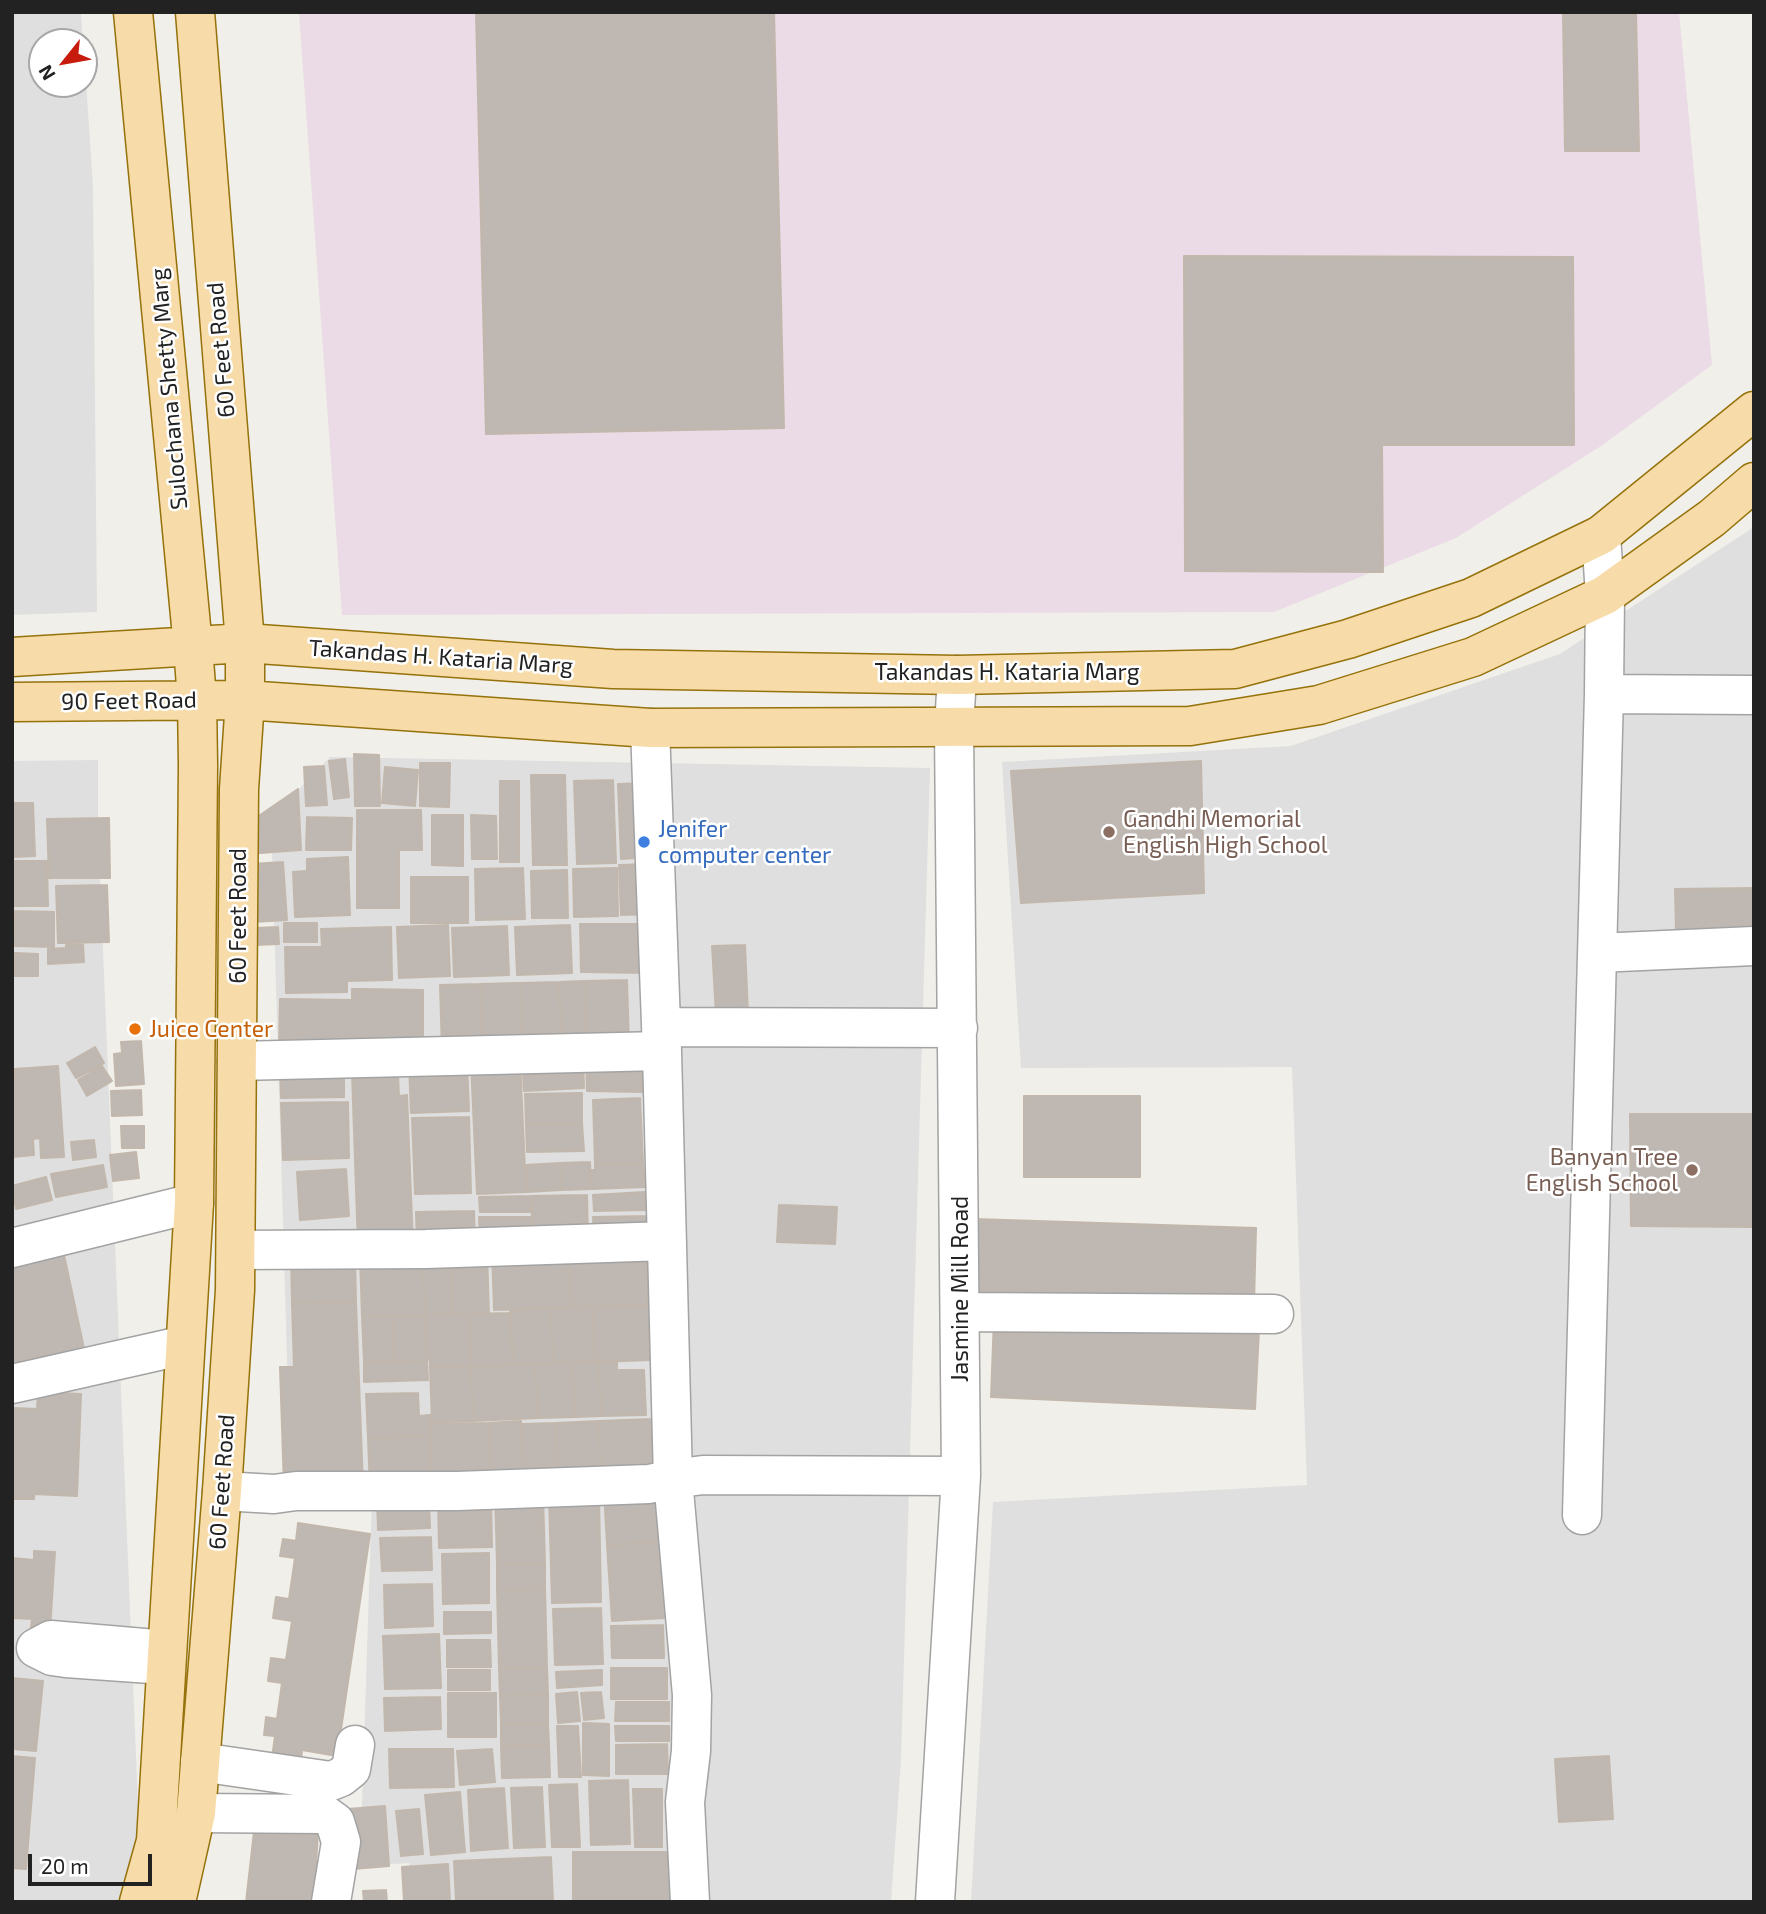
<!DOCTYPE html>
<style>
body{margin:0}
#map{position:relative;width:1766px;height:1914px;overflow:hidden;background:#f1efe9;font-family:"Exo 2",sans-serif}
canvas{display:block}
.frame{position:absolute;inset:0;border:14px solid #222;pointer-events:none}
.north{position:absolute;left:28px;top:28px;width:70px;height:70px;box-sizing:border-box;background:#fff;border:2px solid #a7a7a7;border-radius:50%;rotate:239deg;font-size:19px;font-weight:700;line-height:28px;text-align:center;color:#222}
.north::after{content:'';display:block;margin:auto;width:24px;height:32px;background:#c61b0d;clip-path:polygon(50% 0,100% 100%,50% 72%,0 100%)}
.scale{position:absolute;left:28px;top:1854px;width:124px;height:32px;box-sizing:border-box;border:4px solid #222;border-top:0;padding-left:9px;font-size:21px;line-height:24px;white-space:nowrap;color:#222;-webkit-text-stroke:5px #fff;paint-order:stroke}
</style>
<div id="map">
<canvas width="1766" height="1914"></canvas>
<div class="frame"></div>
<div class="north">N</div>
<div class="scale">20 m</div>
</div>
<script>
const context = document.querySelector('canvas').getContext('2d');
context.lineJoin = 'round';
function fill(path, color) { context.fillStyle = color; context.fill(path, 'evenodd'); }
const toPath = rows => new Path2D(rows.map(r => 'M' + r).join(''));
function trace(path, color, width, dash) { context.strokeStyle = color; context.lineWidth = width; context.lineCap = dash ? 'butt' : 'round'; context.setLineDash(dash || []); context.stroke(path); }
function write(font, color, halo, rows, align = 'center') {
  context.font = font + ' "Exo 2",sans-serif'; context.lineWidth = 5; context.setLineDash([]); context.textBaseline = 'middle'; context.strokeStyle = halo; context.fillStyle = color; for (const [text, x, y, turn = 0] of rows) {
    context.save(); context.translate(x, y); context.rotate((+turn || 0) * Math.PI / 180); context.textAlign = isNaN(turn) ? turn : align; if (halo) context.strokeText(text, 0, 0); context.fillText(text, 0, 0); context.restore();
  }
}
fill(toPath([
 [12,12,81,12,83,42,42,42,42,84,84,84,84,51,93,187,97,612,12,615],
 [1754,527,1754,1902,971,1902,993,1502,1307,1485,1292,1067,1021,1068,1002,762,1291,746,1560,654],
 [330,757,930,768,901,1760,891,1902,412,1902,409,1863,360,1866,372,1496,291,1493,271,818],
 [98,760,98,828,142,1902,12,1902,12,761]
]), '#dfdfdf');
fill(toPath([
 [299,12,1679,12,1712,365,1601,446,1456,538,1274,612,342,615]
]), '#eadbe6');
const building = toPath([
 [476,12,774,12,784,428,486,434,476,12],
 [1563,12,1636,12,1639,151,1565,151,1563,12],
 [1184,256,1573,257,1574,445,1382,445,1383,572,1185,571,1184,256],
 [354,754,379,755,380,806,355,806,354,754],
 [345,759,349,797,334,799,329,761,345,759],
 [1201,761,1204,893,1021,903,1011,771,1201,761],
 [420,763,450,763,449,807,420,806,420,763],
 [324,766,327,805,306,806,304,767,324,766],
 [385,767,418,770,415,806,382,803,385,767],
 [531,775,565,775,567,865,533,865,531,775],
 [613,780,616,863,577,864,574,781,613,780],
 [500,781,519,781,519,862,500,862,500,781],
 [648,783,652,857,621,859,618,784,648,783],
 [298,789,301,850,246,854,247,824,298,789],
 [12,803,33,803,35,856,12,857,12,803],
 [357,810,421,810,422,850,399,850,399,908,357,908,357,810],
 [432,815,463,815,463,866,432,865,432,815],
 [471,815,496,816,497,859,472,859,471,815],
 [307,817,352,818,351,850,306,850,307,817],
 [109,818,110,878,49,878,47,819,109,818],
 [348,857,350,915,295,917,293,872,307,871,307,859,348,857],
 [12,861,47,861,48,906,12,906,12,861],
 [283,862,287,920,254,922,251,864,283,862],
 [650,864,652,914,621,915,619,865,650,864],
 [523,868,525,919,476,920,475,869,523,868],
 [617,868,618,916,574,917,573,869,617,868],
 [567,870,568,918,532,918,531,871,567,870],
 [411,877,468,877,468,923,411,923,411,877],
 [107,885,109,942,58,943,56,886,107,885],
 [1754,888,1754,930,1676,931,1675,889,1754,888],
 [15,911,54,912,54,947,14,946,15,911],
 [284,923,317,923,317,942,284,942,284,923],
 [580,924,652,924,652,973,581,972,580,924],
 [448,925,450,976,399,978,397,927,448,925],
 [570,925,572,973,517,975,515,927,570,925],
 [507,926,509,975,454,977,452,928,507,926],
 [278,927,279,944,255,945,254,928,278,927],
 [391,927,392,980,347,981,347,992,286,993,285,947,322,947,321,929,391,927],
 [83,944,84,962,48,964,48,949,66,948,66,945,83,944],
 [745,945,748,1014,716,1015,712,946,745,945],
 [15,953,38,954,38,976,15,976,15,953],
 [627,980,629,1045,586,1046,584,981,627,980],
 [584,981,586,1046,562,1047,559,982,584,981],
 [559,982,562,1047,521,1049,520,983,559,982],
 [520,983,521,1049,482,1050,480,984,520,983],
 [480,984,482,1050,442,1050,440,985,480,984],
 [352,989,360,989,360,1055,279,1054,280,999,352,1000,352,989],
 [360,989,423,990,423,1055,360,1055,360,989],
 [141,1041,144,1084,116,1086,114,1054,122,1053,121,1042,141,1041],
 [95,1047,104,1063,76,1078,67,1063,95,1047],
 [586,1056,642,1057,642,1092,587,1091,586,1056],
 [583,1059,584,1088,524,1091,522,1061,583,1059],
 [520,1061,526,1192,477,1194,471,1063,520,1061],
 [467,1063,469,1111,411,1113,409,1065,467,1063],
 [344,1065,344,1097,281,1098,280,1067,344,1065],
 [58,1066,64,1157,41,1158,40,1138,33,1139,34,1155,12,1157,12,1080,15,1080,15,1069,58,1066],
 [102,1066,112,1081,87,1096,78,1080,102,1066],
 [398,1073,399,1096,407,1095,413,1245,358,1247,352,1074,398,1073],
 [141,1090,142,1115,112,1116,111,1091,141,1090],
 [582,1093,582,1123,526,1125,525,1094,582,1093],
 [1024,1096,1140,1096,1140,1177,1024,1177,1024,1096],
 [640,1098,643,1163,595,1165,593,1100,640,1098],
 [348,1102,349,1158,283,1160,281,1103,348,1102],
 [1630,1114,1754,1114,1754,1227,1631,1226,1630,1114],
 [469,1117,471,1193,415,1194,412,1118,469,1117],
 [582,1123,584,1151,527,1152,526,1125,582,1123],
 [121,1126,144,1126,144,1148,122,1148,121,1126],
 [94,1140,96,1157,73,1160,71,1142,94,1140],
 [136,1152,139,1178,113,1181,110,1155,136,1152],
 [590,1162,591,1189,561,1190,560,1163,590,1162],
 [560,1163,561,1190,527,1192,526,1165,560,1163],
 [643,1163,645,1187,591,1189,590,1170,595,1170,595,1165,643,1163],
 [103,1165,107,1187,56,1197,51,1174,103,1165],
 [346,1169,349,1216,300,1220,297,1172,346,1169],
 [46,1177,52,1200,16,1209,12,1186,46,1177],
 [645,1192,646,1210,594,1211,593,1195,645,1192],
 [587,1195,588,1240,533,1241,531,1196,587,1195],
 [531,1196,532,1212,480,1212,479,1197,531,1196],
 [779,1205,837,1207,835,1244,777,1242,779,1205],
 [474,1211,475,1244,417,1245,416,1212,474,1211],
 [646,1216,647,1237,594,1239,593,1217,646,1216],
 [479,1217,531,1217,531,1241,480,1242,479,1217],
 [974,1219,1256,1228,1254,1304,972,1296,974,1219],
 [646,1246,648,1305,571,1307,569,1248,646,1246],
 [569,1248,571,1307,494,1310,492,1251,569,1248],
 [63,1250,86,1358,12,1375,12,1261,63,1250],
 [291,1254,355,1257,356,1302,292,1304,291,1254],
 [450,1254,453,1314,425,1315,423,1255,450,1254],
 [450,1254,487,1254,489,1314,453,1314,450,1254],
 [423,1255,425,1315,362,1317,360,1257,423,1255],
 [356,1302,363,1486,284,1488,280,1367,294,1367,292,1304,356,1302],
 [648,1305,650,1360,595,1362,593,1307,648,1305],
 [571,1307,593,1307,595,1362,553,1363,551,1308,571,1307],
 [551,1308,553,1363,513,1365,510,1310,551,1308],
 [511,1313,513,1365,471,1366,469,1314,511,1313],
 [469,1314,471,1366,430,1367,430,1359,427,1360,425,1315,469,1314],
 [425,1315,427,1360,394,1361,393,1316,425,1315],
 [393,1316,394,1361,364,1362,362,1317,393,1316],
 [994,1318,1259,1330,1255,1409,991,1397,994,1318],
 [427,1360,428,1380,364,1382,364,1362,427,1360],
 [599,1361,601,1416,575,1417,572,1362,599,1361],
 [599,1361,617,1361,617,1370,644,1370,646,1415,601,1416,599,1361],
 [572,1362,575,1417,538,1418,535,1364,572,1362],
 [535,1364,538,1418,473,1421,471,1366,535,1364],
 [471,1366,473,1421,432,1422,430,1367,471,1366],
 [38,1392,81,1394,77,1496,34,1494,34,1499,12,1499,13,1408,37,1409,38,1392],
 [418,1393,419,1416,430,1415,430,1436,368,1438,366,1394,418,1393],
 [652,1419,655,1479,601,1481,599,1421,652,1419],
 [521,1421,524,1483,491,1484,489,1423,521,1421],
 [599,1421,601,1481,558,1482,556,1423,599,1421],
 [489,1423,491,1484,432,1486,430,1424,489,1423],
 [556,1423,558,1482,524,1483,521,1424,556,1423],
 [430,1436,432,1486,370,1489,368,1438,430,1436],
 [656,1489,660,1542,607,1545,604,1492,656,1489],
 [491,1496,492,1547,439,1548,438,1497,491,1496],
 [599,1496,601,1602,552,1603,549,1497,599,1496],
 [495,1498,543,1498,544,1528,496,1528,495,1498],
 [377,1499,429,1499,430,1528,378,1530,377,1499],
 [298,1523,370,1534,337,1756,302,1750,301,1763,272,1758,275,1736,264,1735,266,1717,277,1719,282,1683,268,1681,271,1658,286,1660,292,1621,273,1618,276,1597,289,1599,295,1558,280,1556,283,1539,296,1541,298,1523],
 [496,1528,544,1528,545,1564,497,1565,496,1528],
 [431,1537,432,1570,382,1571,380,1538,431,1537],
 [660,1542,665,1618,612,1621,607,1545,660,1542],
 [34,1551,55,1552,50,1630,31,1628,32,1619,12,1618,12,1558,34,1560,34,1551],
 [489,1553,489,1603,443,1604,442,1554,489,1553],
 [545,1564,545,1589,497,1590,497,1565,545,1564],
 [432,1584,433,1626,385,1628,384,1585,432,1584],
 [545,1589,547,1667,499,1668,497,1590,545,1589],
 [601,1608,603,1664,555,1665,553,1609,601,1608],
 [444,1612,491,1612,491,1633,444,1634,444,1612],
 [663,1625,664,1658,612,1658,611,1626,663,1625],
 [439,1634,441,1688,385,1689,383,1636,439,1634],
 [447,1640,490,1640,491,1667,447,1667,447,1640],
 [547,1667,548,1695,500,1696,499,1668,547,1667],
 [611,1668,667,1668,667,1699,611,1699,611,1668],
 [448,1670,490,1670,490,1690,448,1690,448,1670],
 [602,1670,602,1685,557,1688,556,1672,602,1670],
 [12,1678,43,1681,36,1751,12,1749,12,1678],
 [577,1692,580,1721,558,1723,556,1694,577,1692],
 [601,1692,604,1718,584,1720,581,1693,601,1692],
 [448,1693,496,1693,496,1737,448,1737,448,1693],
 [548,1695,548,1724,501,1725,500,1696,548,1695],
 [440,1697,441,1729,385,1731,384,1698,440,1697],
 [616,1702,669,1702,669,1721,615,1721,616,1702],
 [583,1723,609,1724,609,1776,583,1775,583,1723],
 [548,1724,549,1745,501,1746,501,1725,548,1724],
 [557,1726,578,1726,581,1777,559,1777,557,1726],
 [615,1726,669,1726,669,1741,616,1741,615,1726],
 [667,1744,668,1774,616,1774,616,1745,667,1744],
 [549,1745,550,1777,502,1778,501,1746,549,1745],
 [389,1749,453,1749,454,1787,390,1788,389,1749],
 [492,1749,495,1782,460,1785,457,1751,492,1749],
 [12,1756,35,1758,26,1869,12,1868,12,1756],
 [1609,1756,1613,1819,1559,1822,1555,1759,1609,1756],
 [628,1780,630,1844,591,1845,589,1781,628,1780],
 [577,1784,580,1847,552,1847,549,1785,577,1784],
 [542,1787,545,1847,514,1848,511,1788,542,1787],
 [504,1788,508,1848,471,1851,468,1790,504,1788],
 [633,1789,662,1789,662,1847,635,1847,633,1789],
 [460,1792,465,1852,431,1855,425,1795,460,1792],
 [385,1806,389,1866,353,1869,348,1809,385,1806],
 [419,1809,423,1854,401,1856,396,1811,419,1809],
 [255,1823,318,1831,314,1902,246,1902,255,1823],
 [573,1852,672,1852,672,1902,573,1902,573,1852],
 [551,1857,553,1902,456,1902,454,1861,551,1857],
 [448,1864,450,1901,404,1902,402,1867,448,1864],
 [386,1890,387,1902,364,1902,363,1891,386,1890]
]);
fill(building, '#bfb8b2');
trace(building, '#c2b7ac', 2);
const minor = toPath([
 [1604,694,1754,695],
 [650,728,662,1051,673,1479,703,1475,961,1476],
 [1597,953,1754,946],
 [661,1027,958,1028],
 [237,1061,662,1051],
 [12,1248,194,1203],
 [236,1250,426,1249,667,1241],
 [960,1312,1274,1314],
 [12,1384,185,1345],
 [222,1491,274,1494,296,1491,457,1491,649,1484,673,1479,692,1695,691,1751,685,1802,690,1902],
 [1582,1515,1604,694,1605,595,1601,535],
 [165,1665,66,1658,52,1656,36,1648,51,1640,167,1650],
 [200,1762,331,1781,341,1777,351,1769,355,1745],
 [196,1813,324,1814,335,1822,341,1842,331,1902],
 [935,1902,961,1476,954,728,957,675]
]);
const major = toPath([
 [133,12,193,647,197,699,198,765,194,1203,156,1841,139,1902],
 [12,657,245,643,613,669,957,675,1235,669,1348,639,1471,598,1601,535,1754,411],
 [12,702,245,700,650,728,1190,726,1319,705,1473,657,1605,595,1712,518,1754,482],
 [176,1902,196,1813,222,1491,235,1290,239,789,245,700,245,643,195,12]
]);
trace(minor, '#a3a3a3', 41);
trace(major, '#95720a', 41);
trace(minor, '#fff', 38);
trace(major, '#f7dba8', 38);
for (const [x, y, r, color] of [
 [1109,832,7,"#8d6e63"],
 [644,842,7,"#3f7fe0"],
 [135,1029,7,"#e8710a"],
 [1692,1170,7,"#8d6e63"]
]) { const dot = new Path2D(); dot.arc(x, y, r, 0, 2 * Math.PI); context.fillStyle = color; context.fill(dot); trace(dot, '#fff', 2.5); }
write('23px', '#222', '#fff', [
 ["60 Feet Road",221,350,-95],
 ["Sulochana Shetty Marg",169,389,-95],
 ["Takandas H. Kataria Marg",441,657,4],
 ["Takandas H. Kataria Marg",1007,672],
 ["90 Feet Road",129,701,-1],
 ["60 Feet Road",238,916,-90],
 ["Jasmine Mill Road",960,1289,-90],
 ["60 Feet Road",222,1482,-86]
]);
write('23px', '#785e54', '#fff', [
 ["Gandhi Memorial",1123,819],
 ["English High School",1123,845],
 ["Banyan Tree",1678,1157,"right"],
 ["English School",1678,1183,"right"]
], 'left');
write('23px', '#366cbe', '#fff', [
 ["Jenifer",658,829],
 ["computer center",658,855]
], 'left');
write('23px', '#c56008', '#fff', [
 ["Juice Center",149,1029]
], 'left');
</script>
